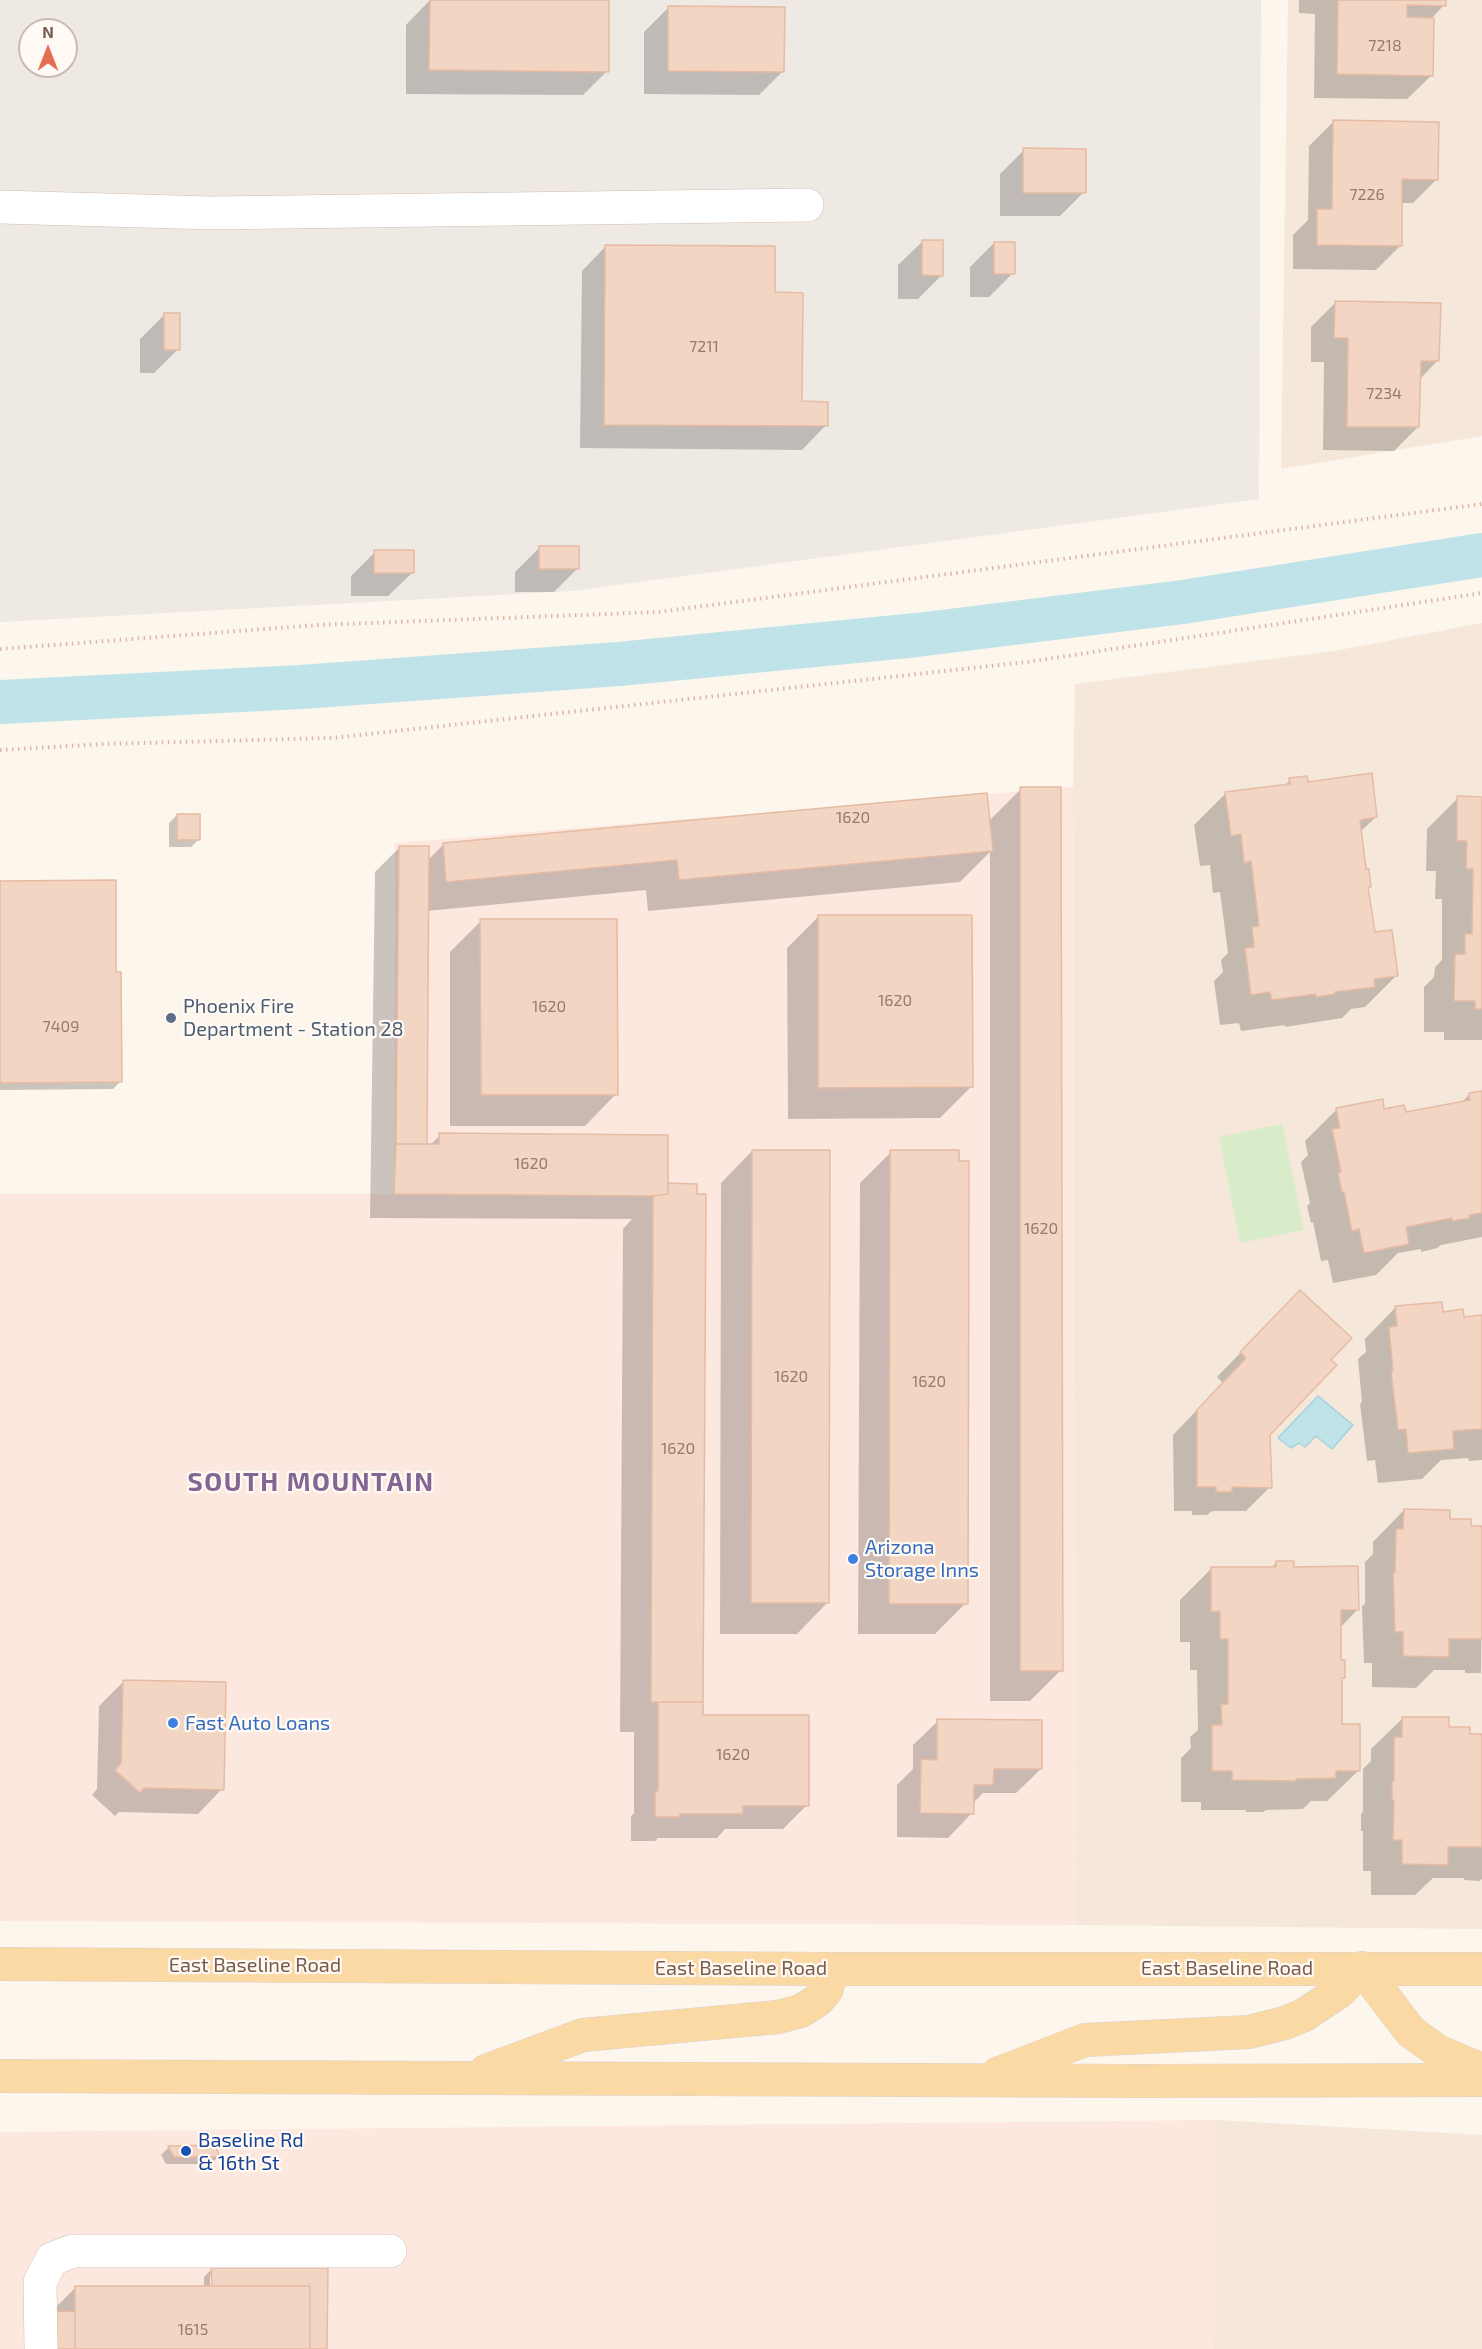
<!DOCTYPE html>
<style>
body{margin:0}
#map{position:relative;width:1482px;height:2349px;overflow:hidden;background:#fdf6ec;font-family:"Exo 2",sans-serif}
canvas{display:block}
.north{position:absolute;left:18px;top:18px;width:60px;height:60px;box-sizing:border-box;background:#fffaf3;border:2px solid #cabbb1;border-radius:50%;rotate:0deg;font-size:16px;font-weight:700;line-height:24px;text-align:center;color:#7a5c4d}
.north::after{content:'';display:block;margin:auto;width:21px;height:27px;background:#e76f51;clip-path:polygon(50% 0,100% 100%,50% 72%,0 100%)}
</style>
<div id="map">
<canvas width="1482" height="2349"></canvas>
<div class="north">N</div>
</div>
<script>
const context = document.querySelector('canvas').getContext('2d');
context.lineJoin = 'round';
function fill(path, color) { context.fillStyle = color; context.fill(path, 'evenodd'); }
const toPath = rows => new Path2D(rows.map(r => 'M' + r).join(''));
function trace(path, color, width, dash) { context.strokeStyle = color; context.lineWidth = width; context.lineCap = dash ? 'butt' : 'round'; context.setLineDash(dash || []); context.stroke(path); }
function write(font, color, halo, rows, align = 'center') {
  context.font = font + ' "Exo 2",sans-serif'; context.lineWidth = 4.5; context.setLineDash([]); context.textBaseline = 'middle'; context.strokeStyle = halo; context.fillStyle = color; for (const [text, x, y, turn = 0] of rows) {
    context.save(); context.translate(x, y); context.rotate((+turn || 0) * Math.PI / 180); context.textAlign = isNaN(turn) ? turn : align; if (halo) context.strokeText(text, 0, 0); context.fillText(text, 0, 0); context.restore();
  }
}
fill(toPath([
 [1288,0,1482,0,1482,436,1281,469],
 [1482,623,1482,1929,1075,1925,1073,787,1075,684,1334,651],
 [1216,2120,1482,2135,1482,2349,1214,2349]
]), '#f5e8da');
fill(toPath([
 [1073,787,1075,1925,0,1921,0,1194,394,1194,395,843],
 [1216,2120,1214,2349,0,2349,0,2132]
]), '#fde8e0');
fill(toPath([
 [0,0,1261,0,1259,499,572,591,0,622],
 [30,30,66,30,66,66,30,66]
]), '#efe9e4');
fill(toPath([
 [1282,1124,1304,1230,1240,1243,1219,1137]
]), '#d8ecc9');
const water = toPath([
 [1318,1396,1353,1425,1332,1449,1316,1436,1305,1447,1299,1443,1291,1448,1278,1438,1318,1396]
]);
fill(water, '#bfe3e8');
trace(water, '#a5d3da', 1.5);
fill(toPath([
 [430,0,607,71,583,95,406,94,406,25],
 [1299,0,1444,0,1444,5,1430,20,1432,75,1407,99,1314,98,1315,14,1299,13],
 [668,8,783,71,759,95,644,94,644,32],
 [1333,122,1437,179,1413,203,1400,203,1400,246,1376,270,1293,269,1293,235,1308,220,1309,146],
 [1024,150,1084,192,1060,216,1000,216,1000,174],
 [923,241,942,275,918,299,898,299,898,265],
 [994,243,1013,273,989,297,970,297,970,267],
 [606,246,773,294,801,403,826,425,802,450,580,448,582,271],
 [1335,303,1438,360,1419,380,1418,427,1394,451,1323,450,1324,362,1311,362,1311,327],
 [165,314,178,349,154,373,140,373,140,339],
 [540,547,578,568,554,592,515,592,515,572],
 [375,552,413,572,388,596,351,596,351,576],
 [1290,780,1306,783,1376,817,1360,832,1370,886,1367,889,1373,934,1396,976,1365,1007,1351,1009,1342,1018,1285,1027,1285,1025,1241,1031,1239,1023,1220,1025,1214,981,1223,972,1221,960,1228,953,1220,892,1213,893,1210,865,1200,866,1194,825,1226,793,1284,786],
 [1021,789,1061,1670,1030,1701,990,1701,990,852,960,882,648,911,646,890,427,911,425,1146,429,1146,440,1135,666,1185,701,1717,807,1805,783,1829,725,1829,717,1838,658,1838,655,1841,631,1841,631,1816,634,1813,634,1732,620,1732,623,1229,632,1219,370,1218,375,872,399,848,428,860,444,844,989,821],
 [1458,798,1482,798,1482,1040,1444,1040,1444,1032,1424,1032,1424,987,1434,977,1435,967,1442,960,1442,899,1435,899,1436,871,1426,871,1427,829],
 [177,815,199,839,191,847,169,847,169,823],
 [0,883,115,974,121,1081,113,1089,0,1090],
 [818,917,971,1087,940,1118,788,1119,787,948],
 [481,921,616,1094,585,1126,450,1126,450,952],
 [1482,1092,1482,1237,1441,1245,1437,1248,1421,1252,1421,1249,1398,1253,1376,1275,1333,1283,1328,1260,1321,1261,1313,1222,1311,1223,1307,1206,1310,1203,1301,1162,1308,1155,1305,1141,1337,1109,1383,1110,1404,1114,1461,1103,1470,1094],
 [752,1151,828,1602,797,1634,720,1634,721,1183],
 [891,1152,966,1603,935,1634,858,1634,860,1183],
 [1396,1307,1442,1313,1462,1319,1482,1317,1482,1460,1469,1461,1468,1458,1441,1460,1422,1479,1378,1483,1375,1460,1367,1461,1360,1404,1362,1402,1358,1359,1366,1352,1365,1339],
 [1276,1316,1329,1360,1269,1434,1270,1487,1246,1511,1212,1511,1207,1515,1192,1515,1192,1511,1174,1511,1173,1435,1223,1383,1217,1377],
 [1404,1510,1470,1528,1482,1528,1481,1673,1465,1673,1465,1670,1434,1670,1416,1688,1372,1687,1372,1663,1364,1663,1362,1606,1365,1604,1365,1562,1373,1554,1373,1542],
 [1276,1563,1293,1568,1357,1610,1340,1628,1340,1662,1343,1678,1340,1680,1340,1726,1359,1770,1327,1801,1311,1801,1303,1809,1266,1810,1263,1812,1246,1812,1246,1810,1201,1810,1201,1802,1181,1802,1181,1758,1191,1748,1190,1737,1198,1730,1197,1670,1190,1670,1190,1642,1180,1642,1180,1600,1211,1569,1271,1568],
 [123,1682,222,1789,198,1814,119,1812,115,1816,92,1795,97,1789,99,1706],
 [1403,1718,1468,1735,1482,1735,1482,1879,1480,1881,1464,1880,1464,1878,1433,1878,1415,1895,1371,1895,1371,1871,1363,1871,1363,1831,1361,1831,1361,1814,1363,1812,1363,1769,1371,1761,1371,1749],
 [938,1721,1041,1769,1016,1793,983,1793,972,1804,972,1813,948,1838,897,1837,897,1785,913,1769,913,1745],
 [169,2147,219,2156,211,2164,166,2164,161,2155],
 [212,2269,326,2349,50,2313,76,2287,204,2287,204,2277],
 [210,2275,213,2275,213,2293,210,2294]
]), '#0003');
trace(toPath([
 [0,702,301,687,619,664,917,635,1183,602,1482,555]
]), '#bfe3e8', 44);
const building = toPath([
 [430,0,609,0,609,72,429,70,430,0],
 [1338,0,1446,0,1446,6,1407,5,1407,17,1434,18,1433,76,1337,74,1338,0],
 [668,6,785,7,784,72,668,71,668,6],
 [1333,120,1439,122,1438,180,1402,179,1402,246,1317,245,1317,209,1332,209,1333,120],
 [1023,148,1086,149,1086,193,1023,193,1023,148],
 [922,240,943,240,943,276,922,275,922,240],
 [994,242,1015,242,1015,274,994,274,994,242],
 [605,245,775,246,775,292,803,293,802,401,828,402,828,426,604,425,605,245],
 [1335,301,1441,303,1439,361,1421,361,1419,427,1347,427,1348,338,1334,338,1335,301],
 [164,313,180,313,180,350,164,350,164,313],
 [539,546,579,546,579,569,539,569,539,546],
 [374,550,414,550,414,573,374,573,374,550],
 [1372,773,1377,817,1360,820,1366,869,1369,869,1371,887,1368,887,1375,932,1392,930,1398,976,1374,979,1375,987,1335,992,1335,994,1316,997,1316,994,1272,1000,1270,992,1251,995,1245,948,1254,947,1252,927,1259,926,1251,861,1244,863,1241,834,1231,836,1225,792,1290,784,1289,778,1307,776,1308,782,1372,773],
 [1020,787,1061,787,1063,1671,1020,1671,1020,787],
 [987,793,993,851,679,880,677,860,446,882,443,843,987,793],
 [1457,796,1482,797,1482,1009,1475,1009,1475,1001,1454,1001,1455,954,1465,954,1465,934,1472,934,1473,869,1466,869,1467,841,1457,841,1457,796],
 [177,814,200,814,200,840,177,840,177,814],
 [399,846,429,846,427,1144,396,1144,399,846],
 [116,880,116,972,121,972,122,1082,0,1083,0,881,116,880],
 [818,915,972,915,973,1087,818,1088,818,915],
 [480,919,617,919,618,1095,481,1095,480,919],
 [1482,1091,1482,1213,1469,1215,1470,1218,1452,1221,1452,1218,1406,1227,1409,1244,1364,1253,1359,1229,1352,1231,1344,1192,1342,1192,1338,1173,1341,1172,1332,1129,1340,1128,1336,1108,1383,1099,1384,1109,1404,1105,1406,1112,1470,1100,1469,1093,1482,1091],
 [439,1133,668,1135,668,1194,653,1196,394,1194,396,1144,439,1144,439,1133],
 [752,1150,830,1150,829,1603,751,1603,752,1150],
 [890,1150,959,1150,959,1161,969,1161,968,1604,889,1604,890,1150],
 [668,1183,697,1184,697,1194,706,1194,703,1702,651,1702,653,1196,668,1194,668,1183],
 [1300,1290,1352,1338,1331,1360,1337,1365,1270,1435,1272,1488,1232,1487,1232,1492,1216,1492,1216,1487,1197,1487,1197,1410,1246,1358,1240,1352,1300,1290],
 [1442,1302,1443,1312,1463,1309,1464,1317,1482,1315,1482,1429,1453,1431,1454,1449,1408,1453,1406,1429,1398,1430,1391,1371,1393,1371,1389,1327,1397,1326,1395,1306,1442,1302],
 [1404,1509,1450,1510,1450,1519,1471,1519,1471,1526,1482,1526,1482,1639,1449,1639,1449,1657,1403,1656,1403,1632,1395,1632,1393,1573,1395,1573,1396,1529,1403,1529,1404,1509],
 [1276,1561,1294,1561,1294,1567,1358,1566,1359,1610,1341,1610,1341,1660,1345,1660,1345,1678,1342,1678,1342,1724,1360,1724,1360,1771,1336,1771,1336,1778,1296,1779,1296,1781,1232,1780,1232,1771,1212,1771,1212,1725,1222,1725,1221,1704,1228,1704,1228,1639,1220,1639,1220,1611,1211,1612,1211,1567,1276,1567,1276,1561],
 [123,1680,226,1682,224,1790,144,1788,140,1793,115,1770,121,1763,123,1680],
 [658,1702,703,1702,703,1715,809,1715,809,1806,743,1806,743,1814,680,1814,680,1817,655,1817,655,1791,658,1791,658,1702],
 [1402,1717,1449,1717,1449,1727,1470,1727,1470,1734,1482,1734,1482,1847,1448,1847,1448,1865,1402,1864,1402,1840,1393,1840,1394,1800,1392,1800,1392,1781,1394,1781,1394,1737,1402,1737,1402,1717],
 [937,1719,1042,1720,1042,1769,994,1769,993,1785,974,1785,974,1814,920,1813,921,1759,937,1760,937,1719],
 [215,2145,220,2157,174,2157,168,2146,215,2145],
 [211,2268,328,2268,327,2349,310,2349,310,2286,212,2286,211,2268],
 [75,2286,310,2286,310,2349,75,2349,75,2286],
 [75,2311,75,2349,36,2349,35,2312,75,2311]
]);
fill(building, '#f3d5c3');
trace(building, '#e6bba3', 1.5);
const minor = toPath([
 [0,207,212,213,807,205],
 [41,2349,40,2282,52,2259,73,2251,390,2251]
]);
const major = toPath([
 [0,1964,831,1969,1482,1969],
 [486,2071,583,2035,778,2017,801,2011,818,2000,827,1989,831,1969],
 [997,2074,1085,2040,1249,2032,1285,2023,1304,2015,1340,1991,1362,1968,1411,2032,1439,2052,1482,2070],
 [0,2076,1138,2081,1482,2080]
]);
trace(minor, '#d1beb0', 34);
trace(major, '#dad1cd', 34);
trace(toPath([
 [0,649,318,625,658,612,1482,504],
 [0,750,104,744,332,738,1027,662,1482,593]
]), '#d9b8a5', 4, [1.5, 4.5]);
trace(minor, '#fff', 33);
trace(major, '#fbd9a5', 33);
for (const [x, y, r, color] of [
 [171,1018,6,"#5c6f8a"],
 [853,1559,6,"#3f7fe0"],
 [173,1723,6,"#3f7fe0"],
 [186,2151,6,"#1a4fb4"]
]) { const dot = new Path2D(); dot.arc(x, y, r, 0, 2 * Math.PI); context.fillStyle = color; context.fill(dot); trace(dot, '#fffaf3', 2); }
write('16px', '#987a6a', null, [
 ["7218",1385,46],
 ["7226",1367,195],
 ["7211",704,347],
 ["7234",1384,394],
 ["1620",853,818],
 ["1620",895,1001],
 ["1620",549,1007],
 ["7409",61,1027],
 ["1620",531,1164],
 ["1620",1041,1229],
 ["1620",791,1377],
 ["1620",929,1382],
 ["1620",678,1449],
 ["1620",733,1755],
 ["1615",193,2330]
]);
write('20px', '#4e5e75', '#fffaf3', [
 ["Phoenix Fire",183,1006],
 ["Department - Station 28",183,1029]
], 'left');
write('20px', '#366cbe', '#fffaf3', [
 ["Arizona",865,1547],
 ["Storage Inns",865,1570],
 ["Fast Auto Loans",185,1723]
], 'left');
write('20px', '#7a5c4d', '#fffaf3', [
 ["East Baseline Road",255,1965],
 ["East Baseline Road",741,1968],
 ["East Baseline Road",1227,1968]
]);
write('20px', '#164399', '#fffaf3', [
 ["Baseline Rd",198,2140],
 ["& 16th St",198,2163]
], 'left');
context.letterSpacing = '1.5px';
write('bold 26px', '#846695', '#fffaf3', [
 ["SOUTH MOUNTAIN",311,1482]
]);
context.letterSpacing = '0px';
</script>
